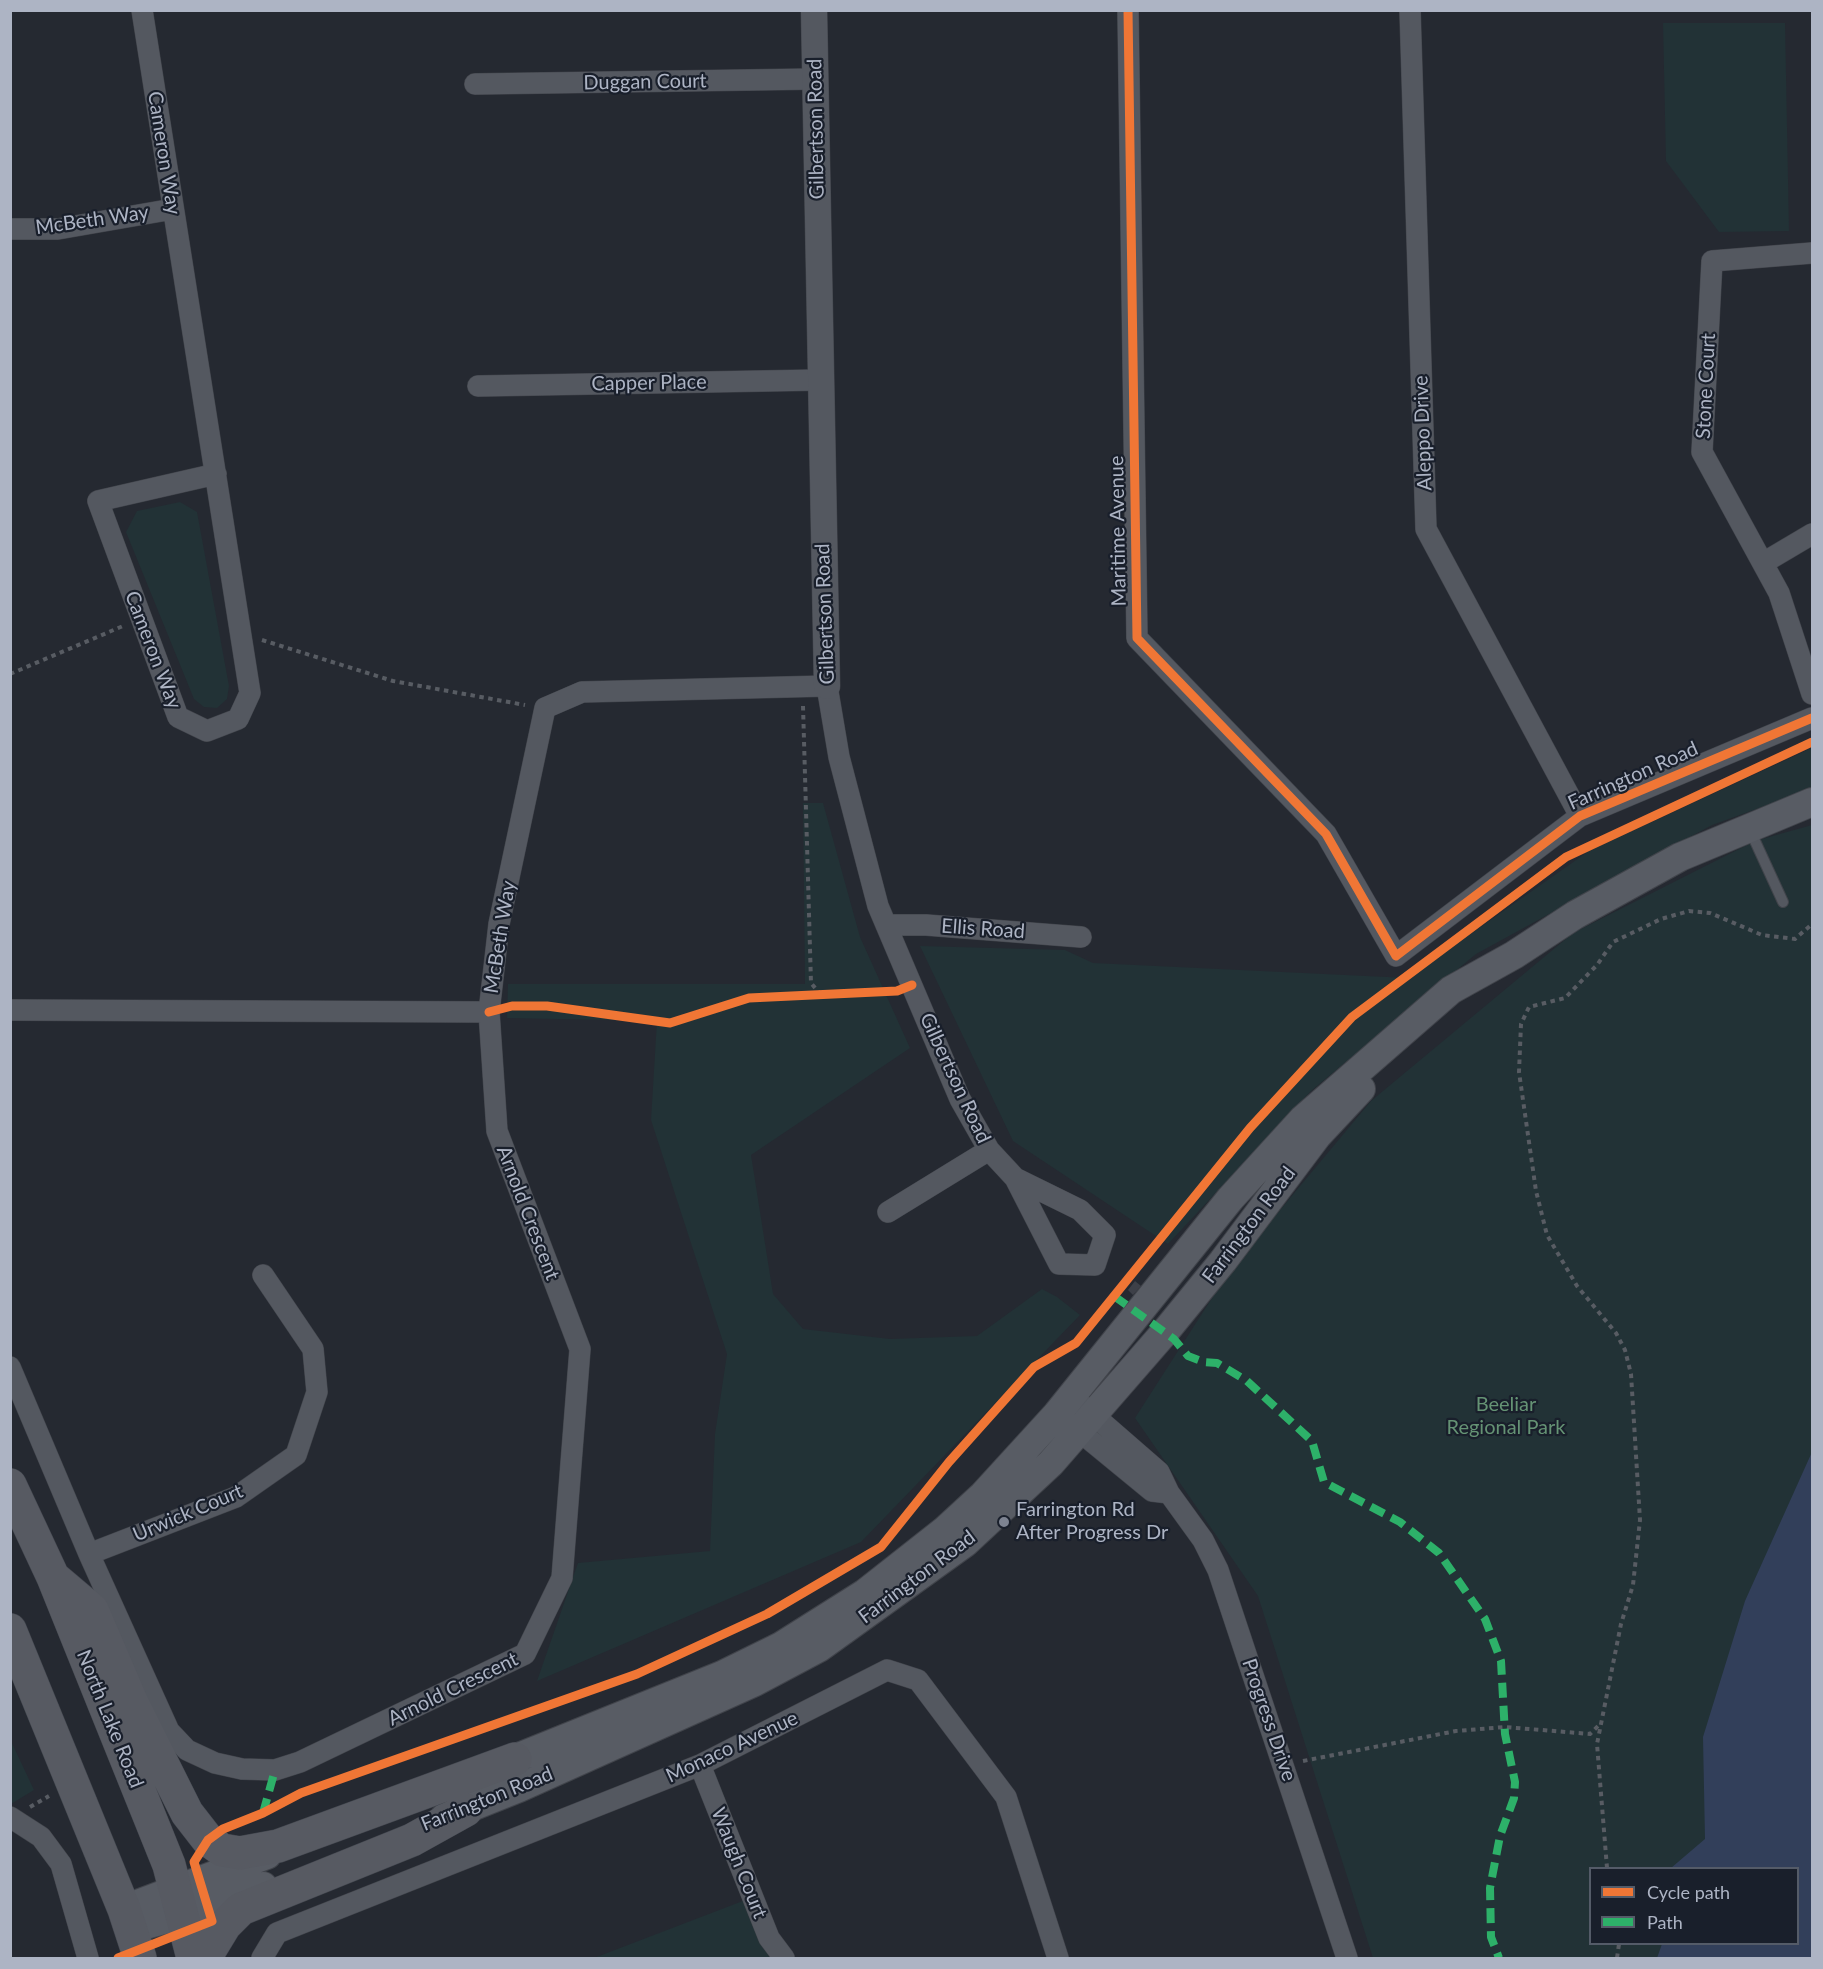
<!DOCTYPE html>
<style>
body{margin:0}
#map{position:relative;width:1823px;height:1969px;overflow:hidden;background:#252931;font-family:Lato,sans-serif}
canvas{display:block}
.frame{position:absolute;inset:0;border:12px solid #adb4c4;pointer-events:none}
.legend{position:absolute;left:1589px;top:1867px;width:210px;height:78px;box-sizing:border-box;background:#191f2b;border:2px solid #545b68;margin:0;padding:8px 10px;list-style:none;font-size:18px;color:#adb4c4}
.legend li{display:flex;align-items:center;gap:12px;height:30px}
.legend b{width:30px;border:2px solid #545b68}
</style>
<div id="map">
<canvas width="1823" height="1969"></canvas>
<div class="frame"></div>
<ul class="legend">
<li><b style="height:8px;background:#f07635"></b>Cycle path</li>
<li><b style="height:8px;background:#2db169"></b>Path</li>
</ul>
</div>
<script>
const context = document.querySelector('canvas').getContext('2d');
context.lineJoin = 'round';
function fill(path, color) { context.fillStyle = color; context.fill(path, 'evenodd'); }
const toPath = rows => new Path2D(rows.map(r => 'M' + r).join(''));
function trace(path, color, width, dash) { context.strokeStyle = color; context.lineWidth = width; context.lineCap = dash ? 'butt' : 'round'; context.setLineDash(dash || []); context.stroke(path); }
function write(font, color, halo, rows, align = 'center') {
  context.font = font + ' Lato,sans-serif'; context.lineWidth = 4.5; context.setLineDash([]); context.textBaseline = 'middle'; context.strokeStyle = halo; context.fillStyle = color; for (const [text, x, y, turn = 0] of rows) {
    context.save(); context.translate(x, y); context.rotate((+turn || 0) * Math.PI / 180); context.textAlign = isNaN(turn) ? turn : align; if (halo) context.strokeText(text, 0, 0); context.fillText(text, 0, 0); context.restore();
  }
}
fill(toPath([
 [1663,23,1785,23,1789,231,1719,232,1666,161],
 [180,502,197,512,229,686,227,699,217,708,204,707,194,699,126,532,137,511],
 [1812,748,1812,789,1712,825,1476,954,1311,1091,1168,1244,1013,1141,920,946,1065,950,1093,963,1408,978,1589,851],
 [803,803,823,803,860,937,910,1048,751,1155,773,1294,803,1329,890,1339,977,1336,1042,1289,1057,1297,1080,1315,861,1542,537,1681,578,1563,710,1551,715,1434,727,1354,651,1120,657,1021,507,1018,508,984,805,984],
 [1812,825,1812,1958,1373,1958,1258,1596,1135,1418,1230,1270,1371,1101,1573,933,1755,841],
 [1590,1868,1798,1868,1798,1944,1590,1944],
 [10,1739,34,1790,11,1804,10,1804],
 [748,1899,771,1958,594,1958]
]), '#223236');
fill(toPath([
 [1812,1452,1812,1958,1657,1958,1662,1944,1798,1944,1798,1868,1671,1868,1705,1839,1703,1737,1745,1601]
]), '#323f5a');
fill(toPath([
 [1135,1281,1141,1286,1133,1295,1128,1290]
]), '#3d4048');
const service = toPath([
 [1747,830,1755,841,1783,902]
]);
const minor = toPath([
 [142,10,250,693,238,719,207,731,178,717,98,501,216,474],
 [1128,10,1137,638,1326,834,1396,956,1580,816,1812,718],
 [1410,10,1426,529,1580,816],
 [475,84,815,79],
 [10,229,58,229,173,209],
 [1812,253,1712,261,1702,452,1779,593,1812,694],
 [478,386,820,380],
 [1763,563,1812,534],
 [886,925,926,925,1081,937],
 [10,1010,489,1012,499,924,545,708,582,692,827,686,839,757,878,906,960,1099,989,1150,1015,1178,1059,1264,1095,1265,1105,1235,1080,1210,1015,1178],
 [888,1212,989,1150],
 [10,1367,89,1554,169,1731,187,1750,215,1763,242,1769,275,1770,300,1762,525,1654,562,1578,580,1349,497,1131,489,1012],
 [1082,1405,1159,1472,1169,1493,1203,1540,1218,1570,1347,1958],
 [1068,1422,1152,1491,1169,1493],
 [89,1554,236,1497,296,1455,317,1392,313,1349,263,1275],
 [700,1765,769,1938,784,1958],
 [10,1817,41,1837,61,1864,88,1958],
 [262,1958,277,1933,700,1765,887,1670,918,1680,1006,1797,1058,1958]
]);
const tertiary = toPath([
 [814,10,827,686]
]);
const secondary = toPath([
 [494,1767,722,1675,781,1646,865,1593,945,1530,983,1495,1057,1414,1230,1199,1303,1119,1451,990,1514,955,1575,915,1680,857,1812,802],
 [444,1818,519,1788,755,1682,819,1648,965,1543,1051,1463,1165,1332,1223,1261,1317,1136,1361,1089],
 [124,1909,267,1855],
 [131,1929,182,1915,263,1886]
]);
const primary = toPath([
 [10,1485,53,1577,169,1865,193,1958],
 [53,1577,92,1610,131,1701,187,1813,208,1840,222,1850,240,1853,278,1846,515,1759],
 [10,1630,124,1909,140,1958],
 [205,1958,225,1925,241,1909,412,1840,466,1810]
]);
trace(service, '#41444b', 12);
trace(minor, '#41444b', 22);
trace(tertiary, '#41444b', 27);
trace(secondary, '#41444b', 30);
trace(primary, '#42464e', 34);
trace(toPath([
 [262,640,393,681,525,705],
 [10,674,123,626],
 [803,706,811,983,821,995],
 [1303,1761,1456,1731,1505,1727,1590,1734,1599,1725],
 [30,1807,49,1796],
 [1607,1868,1597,1744,1621,1624,1633,1585,1640,1520,1631,1374,1625,1350,1616,1333,1577,1286,1547,1235,1536,1191,1519,1072,1521,1024,1529,1007,1565,998,1597,965,1613,942,1661,919,1689,911,1710,913,1762,935,1795,939,1812,924],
 [1617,1958,1619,1944]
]), '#585c63', 4, [4.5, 4.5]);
trace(service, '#545860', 10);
trace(minor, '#545860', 21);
trace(tertiary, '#545860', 26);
trace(secondary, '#585c64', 28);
trace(primary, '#575a62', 33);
trace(toPath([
 [1114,1296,1174,1339,1188,1356,1204,1362,1217,1363,1247,1381,1312,1441,1324,1482,1400,1522,1439,1553,1485,1619,1501,1661,1505,1734,1515,1782,1514,1798,1500,1836,1490,1888,1491,1937,1499,1958],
 [263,1813,275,1770]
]), '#2db169', 8, [15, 8]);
trace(toPath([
 [1128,10,1137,638,1326,834,1396,956,1580,816,1812,718],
 [489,1012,512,1006,547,1006,670,1023,749,998,897,991,912,985],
 [118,1958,212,1921,194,1862,208,1840,223,1829,263,1813,301,1793,637,1674,767,1614,881,1547,949,1462,1034,1367,1076,1343,1250,1128,1352,1017,1566,857,1812,742]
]), '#f07635', 9);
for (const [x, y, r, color] of [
 [1004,1522,6,"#7d8391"]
]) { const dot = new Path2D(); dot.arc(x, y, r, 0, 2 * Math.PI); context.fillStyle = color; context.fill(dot); trace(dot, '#191f2b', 2); }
write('20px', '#adb4c4', '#191f2b', [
 ["Duggan Court",645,82,-1],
 ["Gilbertson Road",816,129,-91],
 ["Cameron Way",164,153,81],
 ["McBeth Way",92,220,-8],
 ["Capper Place",649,383,-1],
 ["Stone Court",1706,386,-87],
 ["Aleppo Drive",1423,433,-92],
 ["Maritime Avenue",1118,531,-91],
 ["Gilbertson Road",825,614,-92],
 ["Cameron Way",153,650,69],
 ["Farrington Road",1633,776,-24],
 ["Ellis Road",983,929,4],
 ["McBeth Way",500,937,-81],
 ["Gilbertson Road",955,1078,65],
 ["Arnold Crescent",528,1213,69],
 ["Farrington Road",1249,1225,-53],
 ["Urwick Court",188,1513,-23],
 ["Farrington Road",917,1577,-37],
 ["Arnold Crescent",453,1689,-26],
 ["North Lake Road",110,1719,68],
 ["Progress Drive",1269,1720,71],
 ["Monaco Avenue",732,1747,-25],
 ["Farrington Road",487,1799,-22],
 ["Waugh Court",739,1863,68]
]);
write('20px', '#659374', '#191f2b', [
 ["Beeliar",1506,1405],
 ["Regional Park",1506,1428]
]);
write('20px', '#adb4c4', '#191f2b', [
 ["Farrington Rd",1016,1510],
 ["After Progress Dr",1016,1533]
], 'left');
</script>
